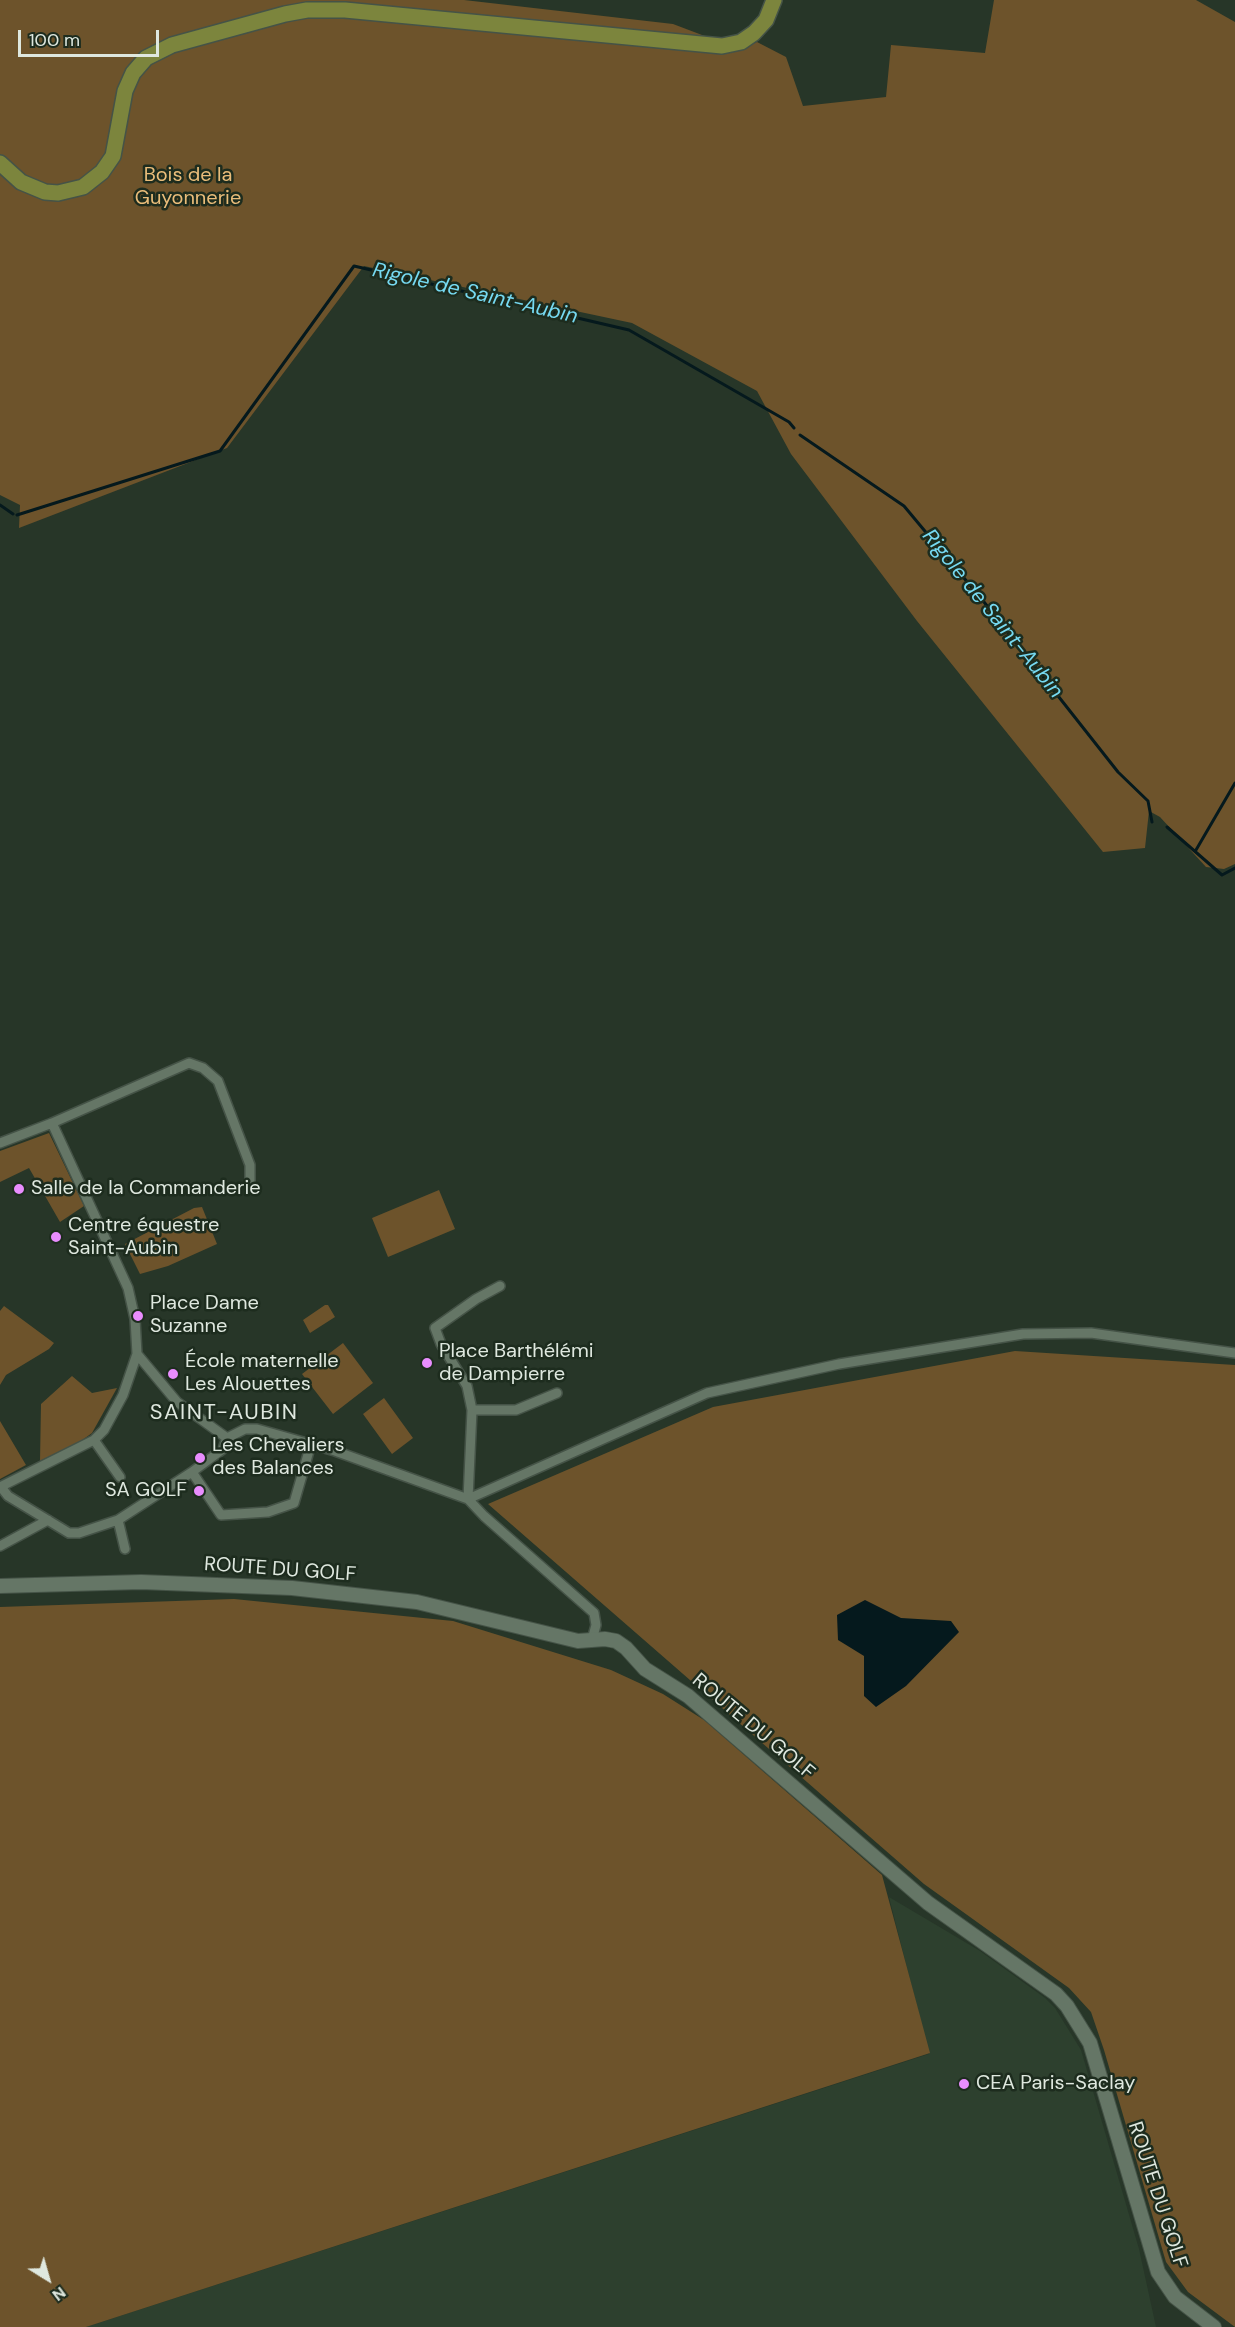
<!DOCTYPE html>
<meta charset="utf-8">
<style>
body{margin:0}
#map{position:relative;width:1235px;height:2327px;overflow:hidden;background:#273628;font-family:"DM Sans",sans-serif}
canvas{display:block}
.north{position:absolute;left:18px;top:2249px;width:60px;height:60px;-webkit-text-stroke:4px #1d2c1e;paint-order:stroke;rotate:143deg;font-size:16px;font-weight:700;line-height:24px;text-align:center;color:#dfe8df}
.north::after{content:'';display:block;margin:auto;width:21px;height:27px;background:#dfe8df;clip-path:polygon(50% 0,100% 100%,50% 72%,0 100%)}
.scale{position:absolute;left:18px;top:30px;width:141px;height:27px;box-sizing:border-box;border:3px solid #dfe8df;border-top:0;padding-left:8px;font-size:18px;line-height:21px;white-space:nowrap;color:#dfe8df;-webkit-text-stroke:4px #1d2c1e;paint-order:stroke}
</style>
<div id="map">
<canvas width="1235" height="2327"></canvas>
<div class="north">N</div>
<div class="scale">100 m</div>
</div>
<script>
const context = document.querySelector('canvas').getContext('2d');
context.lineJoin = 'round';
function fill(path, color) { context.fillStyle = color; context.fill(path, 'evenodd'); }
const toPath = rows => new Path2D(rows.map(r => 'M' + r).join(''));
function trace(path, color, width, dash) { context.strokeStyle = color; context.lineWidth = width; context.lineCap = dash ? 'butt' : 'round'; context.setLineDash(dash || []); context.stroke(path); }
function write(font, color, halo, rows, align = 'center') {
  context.font = font + ' "DM Sans",sans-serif'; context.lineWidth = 5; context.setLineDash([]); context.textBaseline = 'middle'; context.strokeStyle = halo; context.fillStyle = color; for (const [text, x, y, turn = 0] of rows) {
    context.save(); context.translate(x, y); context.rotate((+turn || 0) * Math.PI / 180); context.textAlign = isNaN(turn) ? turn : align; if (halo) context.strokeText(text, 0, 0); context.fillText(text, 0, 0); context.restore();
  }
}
fill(toPath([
 [889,1897,980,1951,1045,1998,1055,2008,1081,2050,1139,2249,1156,2327,86,2327,929,2054]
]), '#2d402e');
fill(toPath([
 [0,0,464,0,673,24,739,49,757,42,786,57,803,106,886,97,891,45,985,53,994,0,1196,0,1235,22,1235,864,1224,869,1206,867,1160,817,1149,811,1145,848,1103,852,917,621,791,454,757,391,632,323,364,266,227,448,19,528,20,505,0,495],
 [49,1133,84,1206,60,1222,29,1168,0,1182,0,1151],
 [439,1190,455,1229,388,1257,372,1218],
 [202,1207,217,1244,168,1266,140,1274,125,1244,194,1208],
 [325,1305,328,1305,335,1317,310,1333,303,1320],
 [4,1306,54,1343,49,1349,6,1375,0,1385,0,1311],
 [343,1343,373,1383,333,1414,302,1374],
 [1015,1351,1235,1365,1235,2327,1188,2292,1166,2262,1104,2050,1091,2012,1069,1988,924,1884,488,1504,713,1407],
 [72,1376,92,1393,117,1388,92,1433,81,1441,40,1461,41,1404],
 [384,1398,413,1438,392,1454,363,1414],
 [0,1421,26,1465,0,1479],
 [234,1599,453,1621,611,1670,663,1694,704,1720,882,1875,930,2053,86,2327,0,2327,0,1607]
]), '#6d532b');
fill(toPath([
 [865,1600,901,1618,951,1621,959,1632,906,1686,876,1707,864,1696,864,1656,838,1640,837,1615]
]), '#05191d');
trace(toPath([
 [800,435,904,506,984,602,1118,772,1148,801,1152,822],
 [0,505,13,514],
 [17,515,220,451,354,266,629,330,789,422,794,428],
 [1167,827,1222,875,1235,868],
 [1196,850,1235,783]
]), '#05191d', 3);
const street = toPath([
 [52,1123,128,1288,135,1319,137,1354,177,1402,227,1438,245,1429,257,1429,335,1451,468,1499,484,1516,594,1613,596,1625,592,1640],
 [0,1143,52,1123,189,1063,203,1068,218,1081,250,1165,250,1186],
 [472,1410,516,1410,557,1393],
 [94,1440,120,1477],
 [192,1472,221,1515,268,1512,294,1503,311,1444],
 [0,1487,94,1440,104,1430,123,1395,137,1354],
 [1,1487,8,1496,69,1533,79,1533,118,1520,192,1472,223,1449,227,1438],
 [468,1499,707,1393,839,1364,1023,1334,1091,1333,1235,1353],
 [468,1499,472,1410,467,1386,441,1344,435,1328,476,1299,500,1286],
 [118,1520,125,1549],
 [0,1546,48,1520]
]);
const secondary = toPath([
 [0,1586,141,1582,292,1588,417,1602,578,1641,605,1639,616,1641,626,1648,645,1669,688,1696,928,1903,1056,1994,1067,2006,1090,2043,1158,2272,1175,2297,1214,2327]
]);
const primary = toPath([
 [0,163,21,182,45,192,58,193,83,187,102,172,113,156,125,91,133,73,146,58,172,45,285,14,307,10,345,10,722,46,741,42,754,33,766,20,774,0]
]);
trace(street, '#455347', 12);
trace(secondary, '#455347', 16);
trace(primary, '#455347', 18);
trace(street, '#657666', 9);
trace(secondary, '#657666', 14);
trace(primary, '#7c853d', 15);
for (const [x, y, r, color] of [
 [19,1189,6,"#e98dfe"],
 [56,1237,6,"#e98dfe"],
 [138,1316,6,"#e98dfe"],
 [427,1363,6,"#e98dfe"],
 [173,1374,6,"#e98dfe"],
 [200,1458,6,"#e98dfe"],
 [199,1491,6,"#e98dfe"],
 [964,2084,6,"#e98dfe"]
]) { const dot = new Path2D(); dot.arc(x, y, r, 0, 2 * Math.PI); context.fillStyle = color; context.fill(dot); trace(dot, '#1d2c1e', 2); }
write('20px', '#eabd7a', '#1d2c1e', [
 ["Bois de la",188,176],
 ["Guyonnerie",188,199]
]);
write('20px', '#dfe8df', '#1d2c1e', [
 ["Salle de la Commanderie",31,1189],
 ["Centre équestre",68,1226],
 ["Saint-Aubin",68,1249],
 ["Place Dame",150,1304],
 ["Suzanne",150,1327],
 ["Place Barthélémi",439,1352],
 ["de Dampierre",439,1375],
 ["École maternelle",185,1362],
 ["Les Alouettes",185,1385],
 ["Les Chevaliers",212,1446],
 ["des Balances",212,1469],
 ["SA GOLF",187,1491,"right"],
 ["CEA Paris-Saclay",976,2084]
], 'left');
write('20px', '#dfe8df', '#1d2c1e', [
 ["ROUTE DU GOLF",280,1570,4],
 ["ROUTE DU GOLF",753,1727,40],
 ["ROUTE DU GOLF",1157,2195,72]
]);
write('italic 21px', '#76d9f1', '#1d2c1e', [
 ["Rigole de Saint-Aubin",475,294,13],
 ["Rigole de Saint-Aubin",992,614,51]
]);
context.letterSpacing = '1.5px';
write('22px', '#dfe8df', '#1d2c1e', [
 ["SAINT-AUBIN",224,1413]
]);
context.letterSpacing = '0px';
</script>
